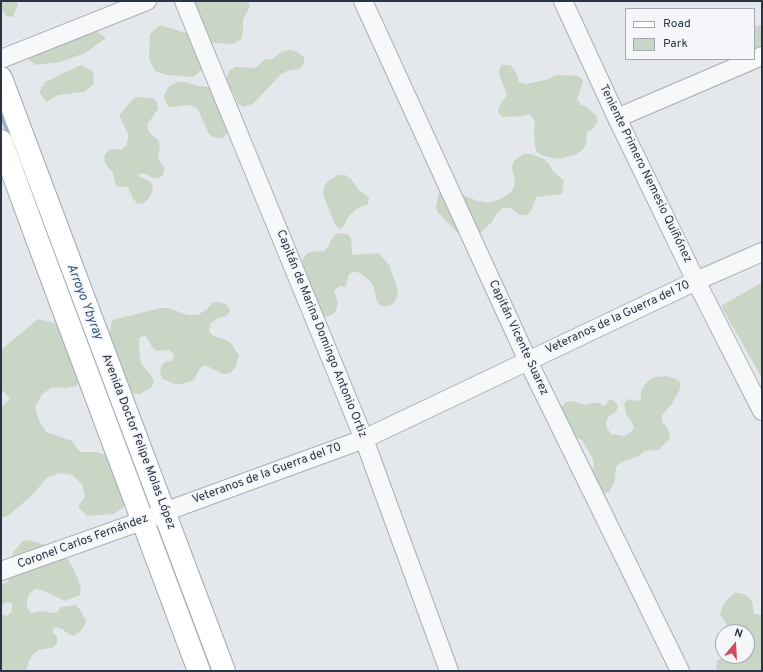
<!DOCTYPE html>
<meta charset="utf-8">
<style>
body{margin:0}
#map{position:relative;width:763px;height:672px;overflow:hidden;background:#e4e7ec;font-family:Overpass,sans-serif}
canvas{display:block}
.frame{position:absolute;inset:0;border:2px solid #2b3445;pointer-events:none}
.legend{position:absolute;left:625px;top:8px;width:130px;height:52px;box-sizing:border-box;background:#f4f6f9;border:1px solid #a4a8b1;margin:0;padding:5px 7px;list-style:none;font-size:12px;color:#2b3445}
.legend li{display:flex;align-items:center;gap:8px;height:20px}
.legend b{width:20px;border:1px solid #a4a8b1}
.north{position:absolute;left:715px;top:624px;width:40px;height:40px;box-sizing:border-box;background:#f4f6f9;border:1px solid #a4a8b1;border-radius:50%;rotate:18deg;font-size:11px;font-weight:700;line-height:16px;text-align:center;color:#2b3445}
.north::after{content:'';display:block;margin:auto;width:14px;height:18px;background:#d1495b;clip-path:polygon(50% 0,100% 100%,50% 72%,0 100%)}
</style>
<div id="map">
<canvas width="763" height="672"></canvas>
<div class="frame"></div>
<ul class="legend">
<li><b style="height:5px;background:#fff"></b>Road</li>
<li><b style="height:11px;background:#c9d6c5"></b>Park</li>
</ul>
<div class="north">N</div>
</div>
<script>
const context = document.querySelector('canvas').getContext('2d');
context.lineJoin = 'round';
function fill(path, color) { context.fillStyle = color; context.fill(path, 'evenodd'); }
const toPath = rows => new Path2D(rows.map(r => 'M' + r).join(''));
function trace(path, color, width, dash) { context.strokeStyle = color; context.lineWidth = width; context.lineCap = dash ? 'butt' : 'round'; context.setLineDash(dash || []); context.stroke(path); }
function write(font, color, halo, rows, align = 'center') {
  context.font = font + ' Overpass,sans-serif'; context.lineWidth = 3.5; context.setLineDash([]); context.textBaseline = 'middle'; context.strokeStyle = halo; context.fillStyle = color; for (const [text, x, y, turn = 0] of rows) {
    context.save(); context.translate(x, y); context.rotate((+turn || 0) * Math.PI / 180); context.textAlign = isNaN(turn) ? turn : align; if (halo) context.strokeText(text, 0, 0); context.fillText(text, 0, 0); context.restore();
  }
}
fill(toPath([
 [1,1,15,1,18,4,13,17,6,16,1,9],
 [185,1,248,1,250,7,243,19,243,32,241,39,235,43,229,44,209,42,203,69,193,77,167,75,155,71,149,59,150,34,160,25,186,33,191,36],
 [762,25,762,60,754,59,754,27],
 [91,28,106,38,85,53,60,62,35,65,26,57],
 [291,50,297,52,304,57,304,64,300,69,287,71,281,74,254,103,244,107,238,104,233,92,226,83,229,71,235,67,255,68,266,59,272,59,283,51],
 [81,65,93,71,94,84,84,92,58,95,46,102,39,92,45,82],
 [502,65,510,65,515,70,519,82,526,84,545,80,557,75,579,76,583,81,577,99,581,105,587,107,597,117,597,123,593,129,587,132,586,145,582,150,577,154,558,159,543,156,537,152,535,146,534,132,535,126,534,119,529,114,522,116,502,117,498,112,500,105,507,95,500,77,499,71],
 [178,82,185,82,198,86,208,87,214,90,230,127,228,133,222,138,216,138,210,135,207,130,199,112,195,107,188,105,176,107,169,107,165,101,164,95,167,89,171,85],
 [136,97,152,98,157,102,158,109,147,125,149,132,159,141,160,148,158,155,159,161,164,166,164,173,160,178,154,178,143,173,137,175,149,181,153,185,152,192,149,198,144,203,138,204,133,199,128,187,116,186,113,173,105,163,104,156,108,150,114,149,121,150,126,146,128,139,128,133,119,116,131,101],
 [524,154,531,154,544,159,549,164,553,171,564,181,562,194,536,197,532,209,527,215,520,215,510,208,503,208,498,212,491,223,476,237,457,232,438,213,436,207,439,193,444,189,450,192,463,195,475,200,488,203,500,199,510,193,514,187,515,181,512,167,514,161],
 [338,175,345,175,351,179,359,190,369,198,368,204,356,209,347,218,345,224,341,229,335,225,323,194,324,187,327,182],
 [343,233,349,235,352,241,351,248,353,255,379,253,389,265,398,290,397,297,394,303,389,306,382,306,377,302,374,288,371,282,361,274,355,271,349,274,346,287,340,286,334,290,338,303,336,310,332,315,326,317,319,315,299,270,304,257,309,252,324,251,329,246,331,240,336,234],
 [761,283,762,285,762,378,721,306],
 [219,302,226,304,230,310,227,316,220,317,215,320,210,324,209,331,213,336,226,340,232,344,239,356,235,368,230,373,223,374,205,365,200,368,194,380,181,384,175,384,163,379,160,374,161,367,165,362,172,361,174,354,169,350,156,351,152,347,146,336,140,337,139,344,140,358,142,365,151,375,154,381,152,387,140,394,128,393,107,346,112,320,161,308,168,308,188,315,198,315,208,308,212,303],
 [38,319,64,325,83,373,77,386,65,388,53,387,42,394,35,407,39,421,46,432,72,441,80,452,94,452,107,455,129,502,120,510,113,514,87,516,78,507,85,496,82,484,72,475,59,473,47,478,30,497,9,515,1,518,1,407,10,399,1,389,1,350],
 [667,376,674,378,680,382,680,389,671,405,662,415,662,422,667,427,670,434,669,440,658,450,645,451,640,455,622,462,616,466,615,480,609,492,602,494,588,478,594,466,593,459,582,440,571,435,559,413,561,407,566,402,573,401,586,405,592,403,599,403,605,406,609,399,615,401,618,407,615,413,609,416,606,422,607,428,611,434,624,436,630,433,634,428,632,422,627,416,624,404,628,399,635,401,641,399,641,392,644,386,648,381,654,377],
 [29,540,56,548,66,557,74,569,81,588,80,595,65,601,42,590,35,589,29,594,27,600,27,607,31,613,44,611,50,613,57,612,61,607,75,605,80,609,86,621,84,627,79,633,73,636,67,633,62,629,56,627,52,632,57,636,57,644,52,648,39,650,33,654,29,661,26,671,1,671,1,614,7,616,12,611,12,604,6,602,1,606,1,584,7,583,9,577,9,564,14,551,23,541],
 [734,593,741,593,747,596,752,601,754,614,762,615,762,671,719,671,716,668,717,661,725,656,747,656,747,632,731,632,720,614,724,603]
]), '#c9d6c5');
fill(toPath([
 [1,107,150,498,145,500,1,120]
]), '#9fb4cc');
const minor = toPath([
 [184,1,364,439,449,671],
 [363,1,528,361,680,671],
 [563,1,617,118,696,281,762,411],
 [1,59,147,1],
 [617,118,762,56],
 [1,571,153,517,164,512,364,439,696,281,762,252]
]);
const major = toPath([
 [1,78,224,671],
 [1,141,37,239,199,671]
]);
trace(minor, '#a9aeb7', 20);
trace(major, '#a3abb8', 24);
trace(minor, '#f7f8fa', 18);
trace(major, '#fff', 22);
write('12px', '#2b3445', '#f4f6f9', [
 ["Teniente Primero Nemesio Quiñónez",645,174,64],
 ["Veteranos de la Guerra del 70",618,318,-25],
 ["Capitán de Marina Domingo Antonio Ortiz",321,334,68],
 ["Capitán Vicente Suarez",518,338,65],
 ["Avenida Doctor Felipe Molas López",138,442,69],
 ["Veteranos de la Guerra del 70",267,474,-20],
 ["Coronel Carlos Fernández",83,542,-20]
]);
write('italic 13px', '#34527a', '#f4f6f9', [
 ["Arroyo Ybyray",84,302,69]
]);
</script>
